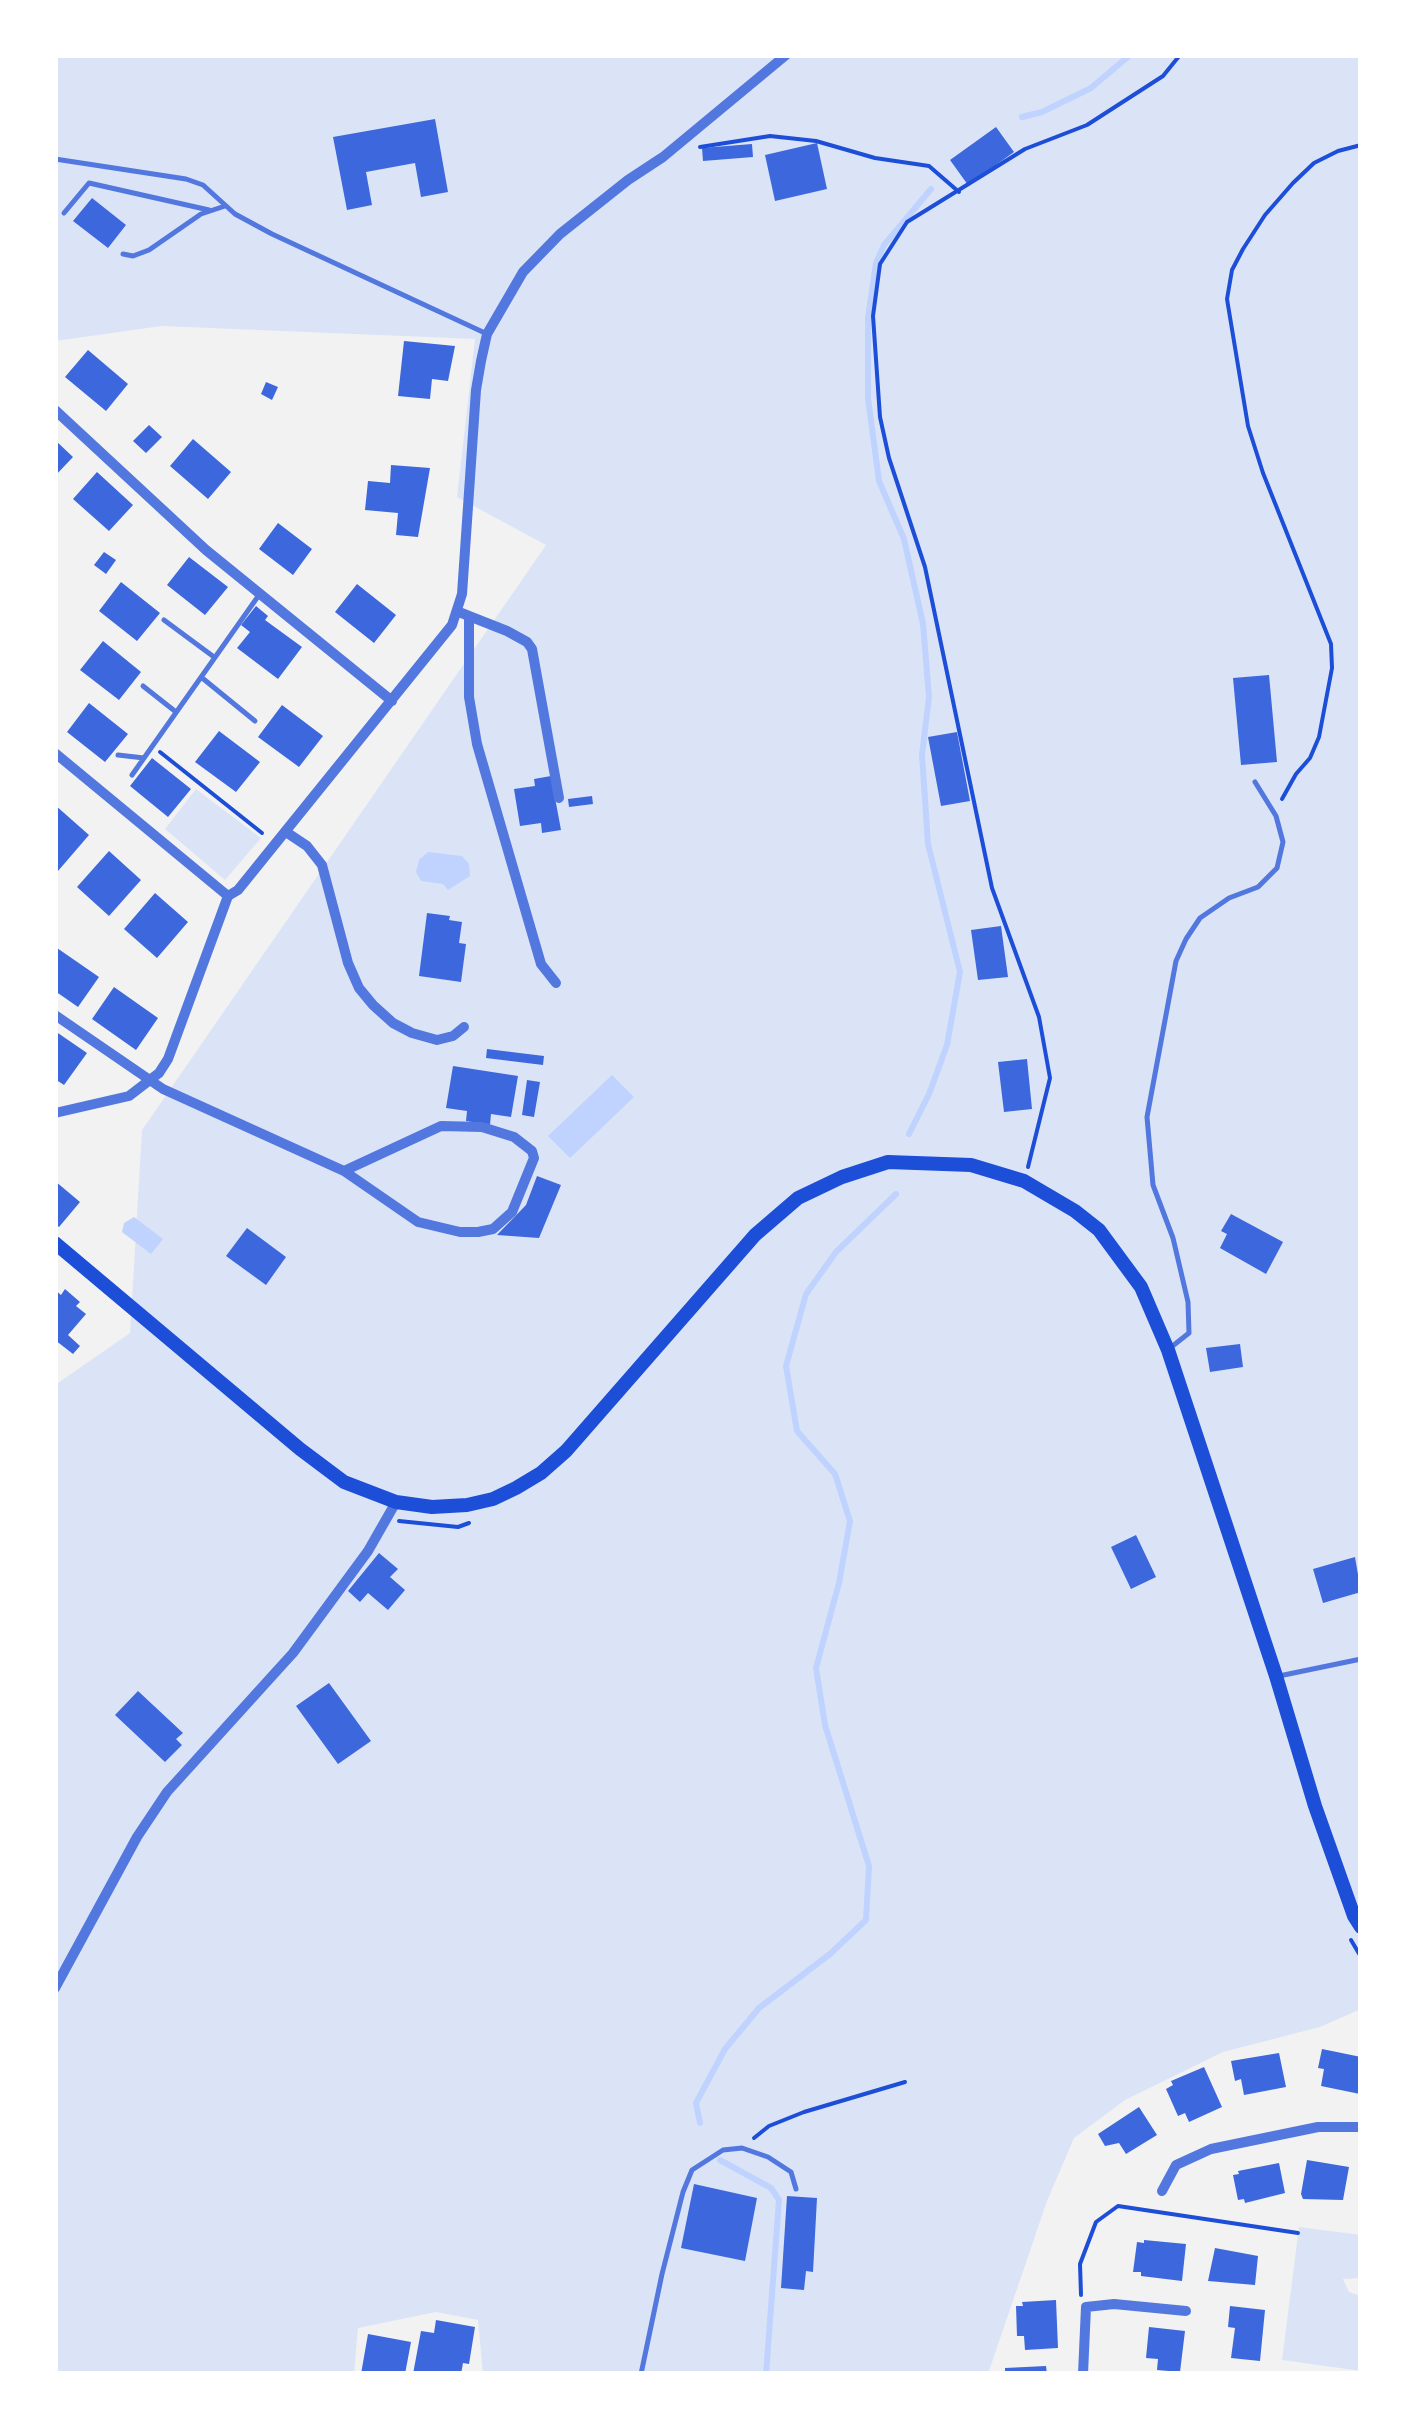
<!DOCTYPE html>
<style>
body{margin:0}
#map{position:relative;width:1416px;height:2429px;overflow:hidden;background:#f2f2f2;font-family:Commissioner,sans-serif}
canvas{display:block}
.frame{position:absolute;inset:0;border:58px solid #fff;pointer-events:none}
</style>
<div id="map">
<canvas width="1416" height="2429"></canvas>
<div class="frame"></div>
</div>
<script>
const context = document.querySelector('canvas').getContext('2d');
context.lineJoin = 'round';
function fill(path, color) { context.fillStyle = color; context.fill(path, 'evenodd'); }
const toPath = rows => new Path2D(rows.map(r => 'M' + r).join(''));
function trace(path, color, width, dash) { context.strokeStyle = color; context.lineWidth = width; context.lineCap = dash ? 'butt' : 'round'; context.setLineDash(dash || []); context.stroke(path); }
fill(toPath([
 [55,55,1361,55,1361,2009,1320,2027,1223,2052,1125,2100,1074,2138,1047,2201,988,2374,483,2374,478,2320,436,2312,358,2328,354,2374,55,2374,55,1385,130,1333,142,1130,546,545,457,497,475,339,162,326,55,341],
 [196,789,261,838,225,880,165,829],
 [1299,2227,1361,2235,1361,2278,1343,2279,1349,2292,1361,2296,1361,2371,1282,2360]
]), '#dbe4f7');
fill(toPath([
 [428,852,462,856,469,864,470,876,448,890,443,884,421,881,416,872,419,860],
 [612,1075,634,1097,570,1158,548,1136],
 [134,1217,163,1239,151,1254,122,1232,124,1223]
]), '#bfd3fe');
trace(toPath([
 [1022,117,1042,112,1091,88,1130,55],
 [909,1134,929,1094,947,1045,960,972,928,844,922,755,929,697,923,624,904,539,879,481,868,398,868,318,876,263,884,245,931,189],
 [700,2123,696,2103,725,2049,759,2008,830,1954,866,1920,869,1866,825,1725,816,1668,839,1583,850,1521,835,1474,797,1431,786,1366,806,1294,836,1252,896,1194],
 [720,2160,771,2188,779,2200,766,2374]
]), '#bfd3fe', 6);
fill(toPath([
 [435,119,448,192,421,197,415,163,366,172,372,205,347,210,333,137],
 [996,127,1014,152,968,185,950,160],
 [817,143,827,189,775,201,765,155],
 [752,144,753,157,703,161,702,148],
 [92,198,126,225,108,248,73,221],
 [404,341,455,346,448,381,432,379,430,399,398,396],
 [88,350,128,384,106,411,65,377],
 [266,382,278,387,272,400,261,394],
 [149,425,162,437,146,453,133,441],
 [193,439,231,472,208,499,170,466],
 [55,440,73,457,55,476],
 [391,465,430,468,418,537,396,535,398,513,365,510,368,481,390,483],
 [97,472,133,505,109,531,73,499],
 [278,523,312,549,293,575,259,549],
 [104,552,116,560,106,574,94,565],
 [189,557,228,587,205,615,167,585],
 [121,582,160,613,137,641,99,611],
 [357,584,396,615,374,643,335,612],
 [256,606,268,616,265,620,302,647,278,679,237,648,250,632,241,625],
 [103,641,141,672,119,700,80,670],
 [1269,675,1277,762,1241,765,1233,678],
 [89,703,128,734,105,762,67,732],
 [282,705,323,736,299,767,258,737],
 [219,731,260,762,236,792,195,762],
 [957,732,970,801,941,806,928,737],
 [152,758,191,789,168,817,130,786],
 [551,776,561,830,542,833,541,823,520,826,514,789,535,786,534,779],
 [592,796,593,804,569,807,568,799],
 [55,805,89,835,58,871,55,868],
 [109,851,141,880,109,916,77,887],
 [155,893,188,922,157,958,124,929],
 [427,913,450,916,449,920,462,922,459,943,466,944,461,982,419,976],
 [1001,926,1008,977,978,980,971,930],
 [57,948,99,977,78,1007,55,991],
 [114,987,158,1018,136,1050,92,1019],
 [55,1031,87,1053,64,1085,55,1079],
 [487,1049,544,1056,543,1065,486,1058],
 [1027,1059,1032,1109,1004,1112,998,1062],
 [453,1066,518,1076,511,1117,491,1114,490,1125,466,1121,467,1111,446,1108],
 [527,1080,540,1082,534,1117,522,1115],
 [537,1176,561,1185,539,1238,497,1235,526,1205],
 [55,1181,80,1202,59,1227,55,1224],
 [1231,1214,1283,1242,1266,1274,1220,1248,1227,1234,1221,1231],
 [247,1228,286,1257,266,1285,226,1256],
 [65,1289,80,1302,76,1306,86,1314,68,1335,80,1346,73,1354,55,1340,55,1290,61,1295],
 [1240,1344,1243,1367,1210,1372,1206,1348],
 [1136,1535,1156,1577,1131,1589,1111,1547],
 [379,1553,398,1569,390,1577,405,1590,388,1610,368,1593,360,1602,348,1591],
 [1355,1557,1361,1592,1323,1603,1313,1569],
 [329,1683,371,1741,338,1764,296,1706],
 [138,1691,183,1733,176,1739,182,1745,165,1762,115,1715],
 [1322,2049,1361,2057,1360,2094,1321,2086,1324,2069,1318,2068],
 [1279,2053,1286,2087,1244,2095,1241,2079,1235,2081,1231,2061],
 [1204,2067,1222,2107,1189,2122,1185,2113,1178,2116,1166,2089,1173,2085,1171,2081],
 [1139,2107,1157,2135,1126,2154,1119,2143,1105,2146,1098,2134],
 [1307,2160,1349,2167,1343,2200,1303,2199,1301,2194],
 [1279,2163,1285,2193,1245,2203,1244,2199,1238,2200,1233,2175,1239,2174,1238,2171],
 [694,2184,757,2198,745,2261,681,2248],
 [787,2196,817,2198,813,2272,806,2271,804,2290,781,2288],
 [1144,2240,1186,2244,1182,2281,1141,2276,1141,2272,1133,2272,1137,2242,1144,2243],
 [1215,2248,1258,2256,1255,2285,1208,2281],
 [1056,2300,1058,2348,1025,2350,1024,2336,1017,2336,1016,2306,1023,2306,1022,2302],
 [1230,2306,1265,2310,1260,2361,1231,2358,1235,2328,1228,2327],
 [436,2320,475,2327,469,2364,463,2363,461,2374,413,2374,421,2331,434,2333],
 [1149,2327,1185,2331,1180,2372,1157,2370,1158,2359,1146,2358],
 [368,2334,411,2342,405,2374,361,2374],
 [1046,2366,1047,2374,1005,2374,1005,2368]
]), '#3d67dc');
trace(toPath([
 [700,147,770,136,816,141,875,158,929,166,959,192],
 [160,752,262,833],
 [1282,799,1296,774,1310,758,1319,737,1332,668,1331,644,1263,473,1248,426,1227,299,1232,270,1243,249,1265,215,1293,183,1314,163,1338,151,1361,145],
 [1028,1167,1050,1078,1039,1017,992,888,925,567,889,458,880,417,873,316,880,264,907,222,1025,149,1087,125,1163,76,1180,55],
 [399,1521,458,1527,469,1523],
 [1351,1940,1361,1957],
 [754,2138,769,2126,804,2112,905,2082],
 [1081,2295,1080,2264,1096,2222,1118,2206,1298,2233]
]), '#1d4ed8', 4);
trace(toPath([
 [55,159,186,179,203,185,235,214,272,234,485,333],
 [64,213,89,183,209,210],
 [123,254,133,256,149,250,201,214,225,206],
 [164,620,214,657],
 [201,677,255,721],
 [143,686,176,712],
 [118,755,144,758],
 [132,775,259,595],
 [1170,1348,1189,1333,1188,1302,1173,1238,1153,1185,1147,1117,1176,961,1186,939,1200,918,1229,898,1258,887,1277,868,1283,842,1276,816,1255,782],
 [1279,1676,1361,1659],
 [641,2374,662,2274,683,2192,692,2170,723,2150,742,2148,768,2157,791,2172,796,2189]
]), '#5277de', 5);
trace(toPath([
 [55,410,206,550,392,701],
 [459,612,469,616,469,697,477,744,541,964,556,983],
 [469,616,507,631,527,642,532,649,559,798],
 [55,753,228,896],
 [286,832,307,846,322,865,348,963,359,988,373,1005,393,1023,412,1033,437,1040,453,1036,464,1027],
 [55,1015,163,1089,344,1171,441,1126,482,1127,514,1137,532,1151,534,1158,512,1212,493,1229,478,1232,460,1232,418,1222,344,1171],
 [55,1113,129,1096,159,1073,168,1059,228,896,238,890,452,625,462,594,476,390,481,361,487,334,523,272,560,234,628,180,663,157,786,55],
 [55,1988,137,1837,167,1792,293,1653,368,1551,396,1502],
 [1162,2191,1176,2165,1211,2149,1318,2127,1361,2127],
 [1083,2374,1086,2307,1114,2304,1186,2311]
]), '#5277de', 10);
trace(toPath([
 [55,1243,300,1449,344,1482,396,1502,432,1507,467,1505,493,1499,516,1488,541,1473,566,1451,755,1235,798,1198,842,1177,888,1162,971,1165,1024,1181,1075,1211,1099,1230,1141,1287,1168,1350,1276,1676,1315,1806,1354,1916,1361,1927]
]), '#1d4ed8', 14);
</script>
